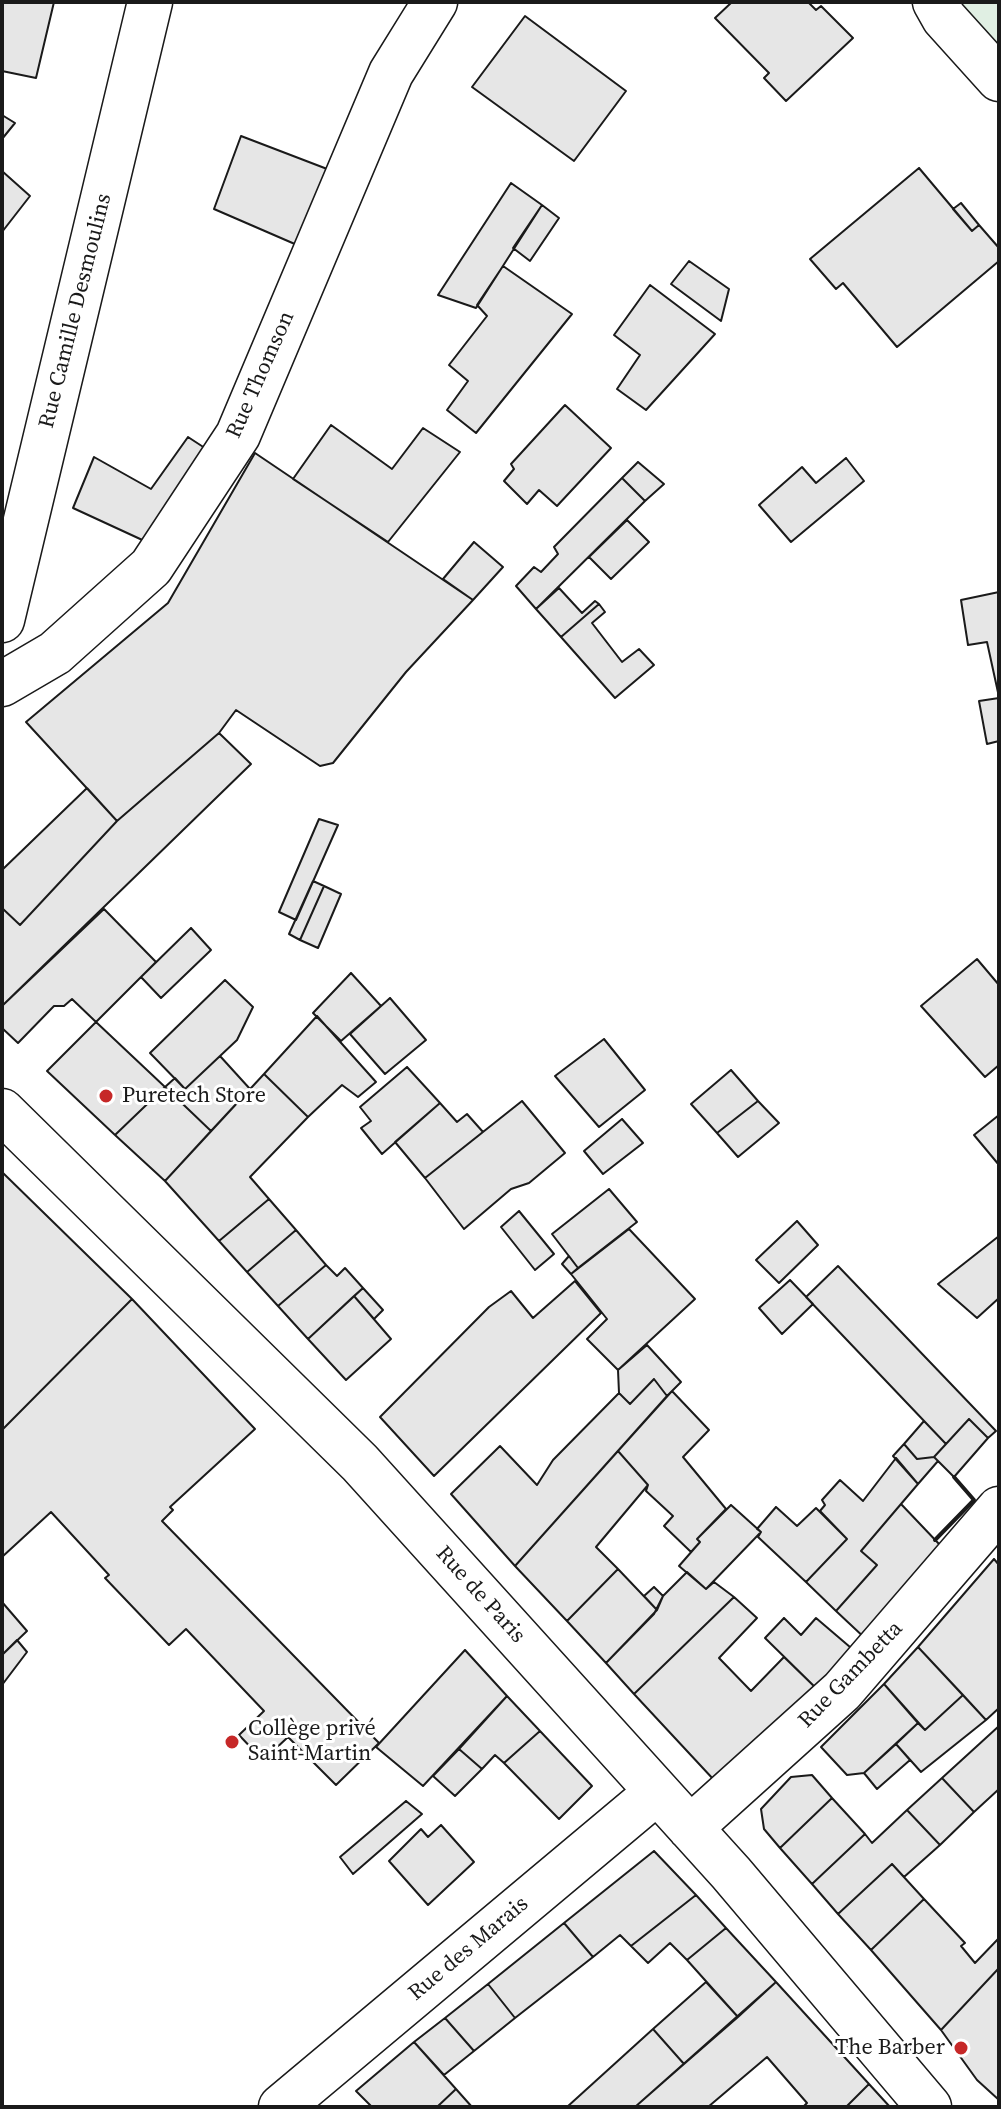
<!DOCTYPE html>
<meta charset="utf-8">
<style>
body{margin:0}
#map{position:relative;width:1001px;height:2109px;overflow:hidden;background:#fff;font-family:"Source Serif 4",serif}
canvas{display:block}
.frame{position:absolute;inset:0;border:4px solid #1a1a1a;pointer-events:none}
</style>
<div id="map">
<canvas width="1001" height="2109"></canvas>
<div class="frame"></div>
</div>
<script>
const context = document.querySelector('canvas').getContext('2d');
context.lineJoin = 'round';
function fill(path, color) { context.fillStyle = color; context.fill(path, 'evenodd'); }
const toPath = rows => new Path2D(rows.map(r => 'M' + r).join(''));
function trace(path, color, width, dash) { context.strokeStyle = color; context.lineWidth = width; context.lineCap = dash ? 'butt' : 'round'; context.setLineDash(dash || []); context.stroke(path); }
function write(font, color, halo, rows, align = 'center') {
  context.font = font + ' "Source Serif 4",serif'; context.lineWidth = 6; context.setLineDash([]); context.textBaseline = 'middle'; context.strokeStyle = halo; context.fillStyle = color; for (const [text, x, y, turn = 0] of rows) {
    context.save(); context.translate(x, y); context.rotate((+turn || 0) * Math.PI / 180); context.textAlign = isNaN(turn) ? turn : align; if (halo) context.strokeText(text, 0, 0); context.fillText(text, 0, 0); context.restore();
  }
}
const green = toPath([
 [957,2,999,2,999,51,957,2]
]);
fill(green, '#e0efe3');
trace(green, '#6a6a6a', 2);
const building = toPath([
 [2,2,54,2,36,78,2,71,2,2],
 [732,2,808,2,816,10,821,6,853,38,786,101,764,78,769,73,715,18,732,2],
 [525,16,626,91,574,161,472,87,525,16],
 [2,115,15,123,2,139,2,115],
 [241,136,335,172,304,248,214,209,241,136],
 [919,168,972,231,979,225,999,248,999,261,897,347,843,283,836,289,810,259,919,168],
 [2,171,30,196,2,232,2,171],
 [511,183,542,205,476,308,438,295,511,183],
 [961,203,979,225,972,231,953,209,961,203],
 [542,205,559,218,530,261,513,248,542,205],
 [689,261,729,289,721,321,671,284,689,261],
 [503,266,572,314,476,433,447,410,468,381,449,365,487,316,477,305,503,266],
 [650,285,715,334,646,410,617,389,640,355,614,335,650,285],
 [565,405,611,448,557,506,539,490,527,504,504,481,514,469,511,464,565,405],
 [331,425,392,469,423,428,460,452,388,542,293,479,331,425],
 [188,437,214,454,151,544,73,508,94,457,151,489,188,437],
 [255,453,473,600,406,672,333,763,320,766,236,710,219,733,117,821,26,722,168,603,255,453],
 [846,458,864,481,791,542,759,505,802,467,816,483,846,458],
 [638,462,664,484,645,501,622,478,638,462],
 [622,478,645,501,536,609,516,586,534,567,541,572,558,554,554,547,622,478],
 [627,520,649,542,611,579,589,557,627,520],
 [474,542,503,567,473,600,443,579,474,542],
 [559,588,582,613,595,601,599,604,561,637,536,609,559,588],
 [999,592,999,697,987,642,968,645,961,600,999,592],
 [599,604,605,612,592,623,622,662,639,649,654,665,615,698,561,637,599,604],
 [999,698,999,741,987,744,979,701,999,698],
 [219,733,251,764,2,1006,2,908,20,925,117,821,219,733],
 [87,788,117,821,20,925,2,908,2,870,87,788],
 [319,819,338,825,296,920,279,912,319,819],
 [313,881,324,886,300,940,289,934,313,881],
 [324,886,341,894,318,948,300,940,324,886],
 [104,909,156,962,96,1022,72,999,64,1006,54,1006,18,1043,2,1028,2,1006,104,909],
 [191,928,211,950,161,998,141,977,191,928],
 [977,959,999,985,999,1065,985,1077,921,1006,977,959],
 [351,973,381,1006,341,1041,313,1013,351,973],
 [225,980,253,1007,237,1040,185,1089,150,1053,225,980],
 [390,998,426,1040,385,1074,350,1034,390,998],
 [317,1016,376,1082,358,1097,342,1085,308,1117,264,1074,317,1016],
 [96,1022,165,1087,115,1135,47,1071,96,1022],
 [604,1039,645,1090,599,1127,555,1076,604,1039],
 [220,1056,250,1089,211,1131,165,1087,175,1078,185,1089,220,1056],
 [407,1067,440,1103,382,1154,361,1128,371,1121,360,1107,407,1067],
 [731,1070,758,1101,717,1133,691,1104,731,1070],
 [264,1074,308,1117,250,1177,269,1199,219,1241,165,1181,264,1074],
 [165,1087,211,1131,165,1181,115,1135,165,1087],
 [522,1101,565,1153,529,1183,511,1189,464,1229,425,1178,522,1101],
 [758,1101,779,1123,738,1157,717,1133,758,1101],
 [440,1103,457,1122,467,1114,483,1132,425,1178,395,1142,440,1103],
 [999,1115,999,1165,974,1135,999,1115],
 [622,1119,643,1143,603,1174,584,1151,622,1119],
 [2,1172,132,1299,2,1430,2,1172],
 [609,1189,637,1222,578,1268,552,1234,609,1189],
 [269,1199,296,1230,247,1272,219,1241,269,1199],
 [519,1211,554,1254,535,1270,501,1227,519,1211],
 [797,1221,818,1245,779,1283,756,1260,797,1221],
 [629,1229,695,1299,618,1370,587,1339,607,1319,571,1274,629,1229],
 [296,1230,326,1265,278,1306,247,1272,296,1230],
 [999,1236,999,1298,977,1318,938,1284,999,1236],
 [569,1256,578,1268,571,1274,562,1264,569,1256],
 [326,1265,337,1276,345,1268,363,1288,308,1339,278,1306,326,1265],
 [838,1266,996,1431,988,1438,969,1419,946,1444,806,1297,838,1266],
 [790,1280,813,1304,782,1334,759,1308,790,1280],
 [575,1281,601,1313,434,1476,380,1417,489,1307,511,1291,533,1318,575,1281],
 [363,1288,383,1310,374,1319,354,1296,363,1288],
 [354,1296,391,1339,346,1380,308,1339,354,1296],
 [132,1299,255,1429,170,1507,173,1510,162,1521,379,1743,336,1785,288,1737,271,1753,257,1754,239,1735,264,1711,186,1629,169,1645,105,1578,109,1575,51,1512,2,1557,2,1430,132,1299],
 [647,1345,681,1382,667,1396,654,1379,630,1404,619,1393,618,1370,647,1345],
 [654,1379,667,1396,515,1566,451,1494,500,1446,537,1485,553,1460,619,1393,630,1404,654,1379],
 [672,1391,709,1430,683,1457,726,1509,697,1539,700,1542,691,1552,664,1526,673,1516,646,1491,648,1485,618,1451,672,1391],
 [969,1419,988,1438,954,1477,934,1457,969,1419],
 [924,1421,946,1444,934,1457,917,1459,904,1444,924,1421],
 [904,1444,917,1459,934,1457,938,1461,918,1484,893,1456,904,1444],
 [618,1451,648,1485,596,1547,618,1569,567,1621,515,1566,618,1451],
 [896,1458,918,1484,861,1551,877,1565,836,1611,806,1582,847,1539,820,1511,825,1505,822,1500,840,1480,863,1501,896,1458],
 [901,1504,940,1545,868,1641,836,1611,877,1565,861,1551,901,1504],
 [731,1505,761,1532,706,1589,679,1566,700,1542,697,1539,731,1505],
 [776,1507,797,1526,816,1508,847,1539,806,1582,758,1537,761,1532,757,1529,776,1507],
 [994,1559,999,1565,999,1708,986,1720,918,1647,994,1559],
 [618,1569,657,1610,606,1663,567,1621,618,1569],
 [687,1572,706,1589,714,1582,734,1597,634,1694,606,1663,654,1614,663,1596,687,1572],
 [654,1587,663,1596,657,1610,644,1596,654,1587],
 [734,1597,757,1618,719,1658,751,1691,784,1657,820,1692,714,1780,634,1694,734,1597],
 [2,1602,27,1631,2,1655,2,1602],
 [784,1618,801,1635,816,1618,857,1653,820,1692,765,1638,784,1618],
 [17,1640,27,1652,2,1685,2,1655,17,1640],
 [918,1647,963,1695,925,1730,884,1684,918,1647],
 [465,1650,507,1696,423,1786,376,1747,465,1650],
 [884,1684,918,1723,864,1773,847,1775,821,1747,884,1684],
 [963,1695,986,1720,921,1772,896,1744,918,1723,925,1730,963,1695],
 [507,1696,540,1731,504,1763,495,1755,482,1769,459,1749,507,1696],
 [999,1726,999,1789,974,1812,942,1778,999,1726],
 [540,1731,592,1786,559,1819,504,1763,540,1731],
 [896,1744,910,1760,877,1789,864,1773,896,1744],
 [459,1749,482,1769,455,1796,433,1776,459,1749],
 [812,1775,832,1798,780,1848,764,1829,761,1809,791,1777,812,1775],
 [942,1778,974,1812,940,1845,907,1810,942,1778],
 [832,1798,865,1834,812,1884,780,1848,832,1798],
 [406,1801,422,1814,353,1874,340,1857,406,1801],
 [907,1810,940,1845,904,1877,892,1864,838,1914,812,1884,865,1834,872,1843,907,1810],
 [441,1825,474,1862,428,1905,389,1861,421,1829,428,1837,441,1825],
 [654,1851,696,1895,631,1946,620,1935,593,1957,564,1923,654,1851],
 [892,1864,924,1899,871,1950,838,1914,892,1864],
 [696,1895,726,1928,687,1960,670,1943,648,1963,631,1946,696,1895],
 [924,1899,965,1943,961,1946,975,1963,999,1938,999,1968,941,2030,871,1950,924,1899],
 [564,1923,593,1957,515,2018,488,1984,564,1923],
 [726,1928,776,1982,738,2017,687,1960,726,1928],
 [999,1968,999,2100,977,2080,941,2030,999,1968],
 [706,1982,738,2017,684,2064,653,2029,706,1982],
 [776,1982,869,2084,846,2107,803,2107,807,2103,767,2057,708,2107,635,2107,776,1982],
 [488,1984,515,2018,474,2051,445,2018,488,1984],
 [445,2018,474,2051,444,2075,414,2042,445,2018],
 [653,2029,684,2064,635,2107,567,2107,653,2029],
 [414,2042,456,2089,437,2107,372,2107,356,2091,414,2042],
 [869,2084,890,2107,846,2107,869,2084],
 [456,2089,472,2107,437,2107,456,2089]
]);
fill(building, '#e6e6e6');
trace(building, '#1a1a1a', 2);
const minor = toPath([
 [935,2,944,18,999,79],
 [2,620,150,2],
 [2,684,55,653,151,567,238,435,391,73,435,2],
 [2,1111,360,1463,731,1873,929,2107],
 [690,1828,842,1691,999,1509],
 [281,2107,657,1792]
]);
trace(minor, '#1a1a1a', 47);
trace(minor, '#fff', 44);
trace(toPath([
 [935,1540,974,1500,954,1477]
]), '#1a1a1a', 4);
for (const [x, y, r, color] of [
 [106,1096,8,"#c62828"],
 [232,1742,8,"#c62828"],
 [961,2048,8,"#c62828"]
]) { const dot = new Path2D(); dot.arc(x, y, r, 0, 2 * Math.PI); context.fillStyle = color; context.fill(dot); trace(dot, '#fff', 3); }
write('22px', '#1a1a1a', '#fff', [
 ["Rue Camille Desmoulins",76,311,-76],
 ["Rue Thomson",261,375,-66],
 ["Rue de Paris",480,1595,48],
 ["Rue Gambetta",851,1675,-46],
 ["Rue des Marais",469,1949,-40]
]);
write('22px', '#1a1a1a', '#fff', [
 ["Puretech Store",122,1096],
 ["Collège privé",248,1729],
 ["Saint-Martin",248,1754],
 ["The Barber",945,2048,"right"]
], 'left');
</script>
